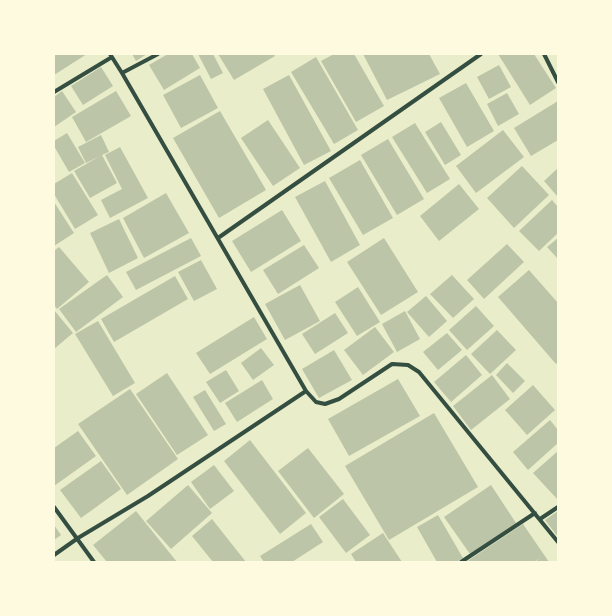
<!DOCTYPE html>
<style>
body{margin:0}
#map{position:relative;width:612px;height:616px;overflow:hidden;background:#e9edc9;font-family:"Libre Baskerville",serif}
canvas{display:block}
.frame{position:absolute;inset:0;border:55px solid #fefae0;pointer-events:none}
</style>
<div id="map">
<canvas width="612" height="616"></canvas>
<div class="frame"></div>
</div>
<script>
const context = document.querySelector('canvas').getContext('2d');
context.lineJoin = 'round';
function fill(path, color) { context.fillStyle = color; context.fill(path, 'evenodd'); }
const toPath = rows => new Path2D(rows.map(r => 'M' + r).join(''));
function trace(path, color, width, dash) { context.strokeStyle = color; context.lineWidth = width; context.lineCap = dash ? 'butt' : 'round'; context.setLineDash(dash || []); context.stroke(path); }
fill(toPath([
 [54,54,87,54,54,75],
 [132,54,147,54,136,61],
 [168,54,192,54,200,68,164,90,149,65],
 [198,54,213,54,223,73,211,79],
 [218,54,274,54,275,56,234,80],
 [334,54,354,54,384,106,356,122,321,61],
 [363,54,429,54,440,74,387,100],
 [498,54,534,54,556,88,530,105],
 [316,57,358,130,334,144,291,72],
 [499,65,511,87,489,99,477,77],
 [101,67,113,86,83,105,71,86],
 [200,75,218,108,181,128,163,95],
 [289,75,331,151,304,165,263,89],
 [466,83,494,131,467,147,439,98],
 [62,91,76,112,54,127,54,97],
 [116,91,131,116,86,142,72,117],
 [507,93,519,114,498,126,487,104],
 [558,101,558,140,531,156,514,128],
 [220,111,266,190,219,218,173,138],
 [268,120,300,168,273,186,241,138],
 [441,122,461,155,445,165,425,132],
 [415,123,450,179,427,193,392,137],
 [503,130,524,157,476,193,456,166],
 [67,133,85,163,69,172,54,146,54,141],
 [101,135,109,152,102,155,117,183,90,198,74,171,100,156,86,163,78,147],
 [388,139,424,199,397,215,361,155],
 [120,147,148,198,110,218,101,200,122,189,105,155],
 [360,160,393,218,363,235,329,178],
 [522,166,549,195,514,228,487,198],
 [558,168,558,197,544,181],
 [72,173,98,215,75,229,54,194,54,184],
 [325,181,360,245,331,262,295,197],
 [459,184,479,209,439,241,420,216],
 [166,193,189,233,144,258,123,218],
 [552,200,558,207,558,233,539,251,519,231],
 [54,202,74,233,54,246],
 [282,210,301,241,251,272,232,241],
 [119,219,138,258,109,273,90,233],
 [191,238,201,256,136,290,126,272],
 [384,238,418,292,381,315,347,262],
 [558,238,558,259,547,247],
 [507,244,524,262,484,299,467,280],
 [304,245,319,268,278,294,263,270],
 [59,247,89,282,57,309,54,305,54,251],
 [201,260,217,289,194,301,178,272],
 [529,270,558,303,558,362,556,364,498,297],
 [107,275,123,297,76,332,59,309],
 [452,275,474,299,453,318,430,294],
 [175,276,188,299,114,342,101,319],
 [300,285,320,321,285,340,265,304],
 [358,287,380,322,357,336,335,302],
 [426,296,447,321,429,337,407,312],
 [476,306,494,326,467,350,449,330],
 [54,310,73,333,54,349],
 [405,311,420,339,397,352,382,324],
 [335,313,348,333,315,354,302,334],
 [254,317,267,339,210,374,196,353],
 [98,321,135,383,113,396,75,334],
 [375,327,394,352,363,375,344,350],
 [497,330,516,350,490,374,471,354],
 [447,333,462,350,438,370,423,352],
 [261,348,274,365,253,380,241,363],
 [334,350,352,380,319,398,302,369],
 [466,355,482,375,451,402,434,382],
 [507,363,525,381,513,393,496,375],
 [226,370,239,391,220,403,206,382],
 [167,373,208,435,177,455,136,394],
 [492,375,510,399,471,430,453,406],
 [398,379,420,416,349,456,328,419],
 [262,380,273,399,237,422,225,403],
 [533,385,555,410,527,435,505,410],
 [130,389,178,459,127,495,78,424],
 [205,390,226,424,214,431,193,397],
 [434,413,478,487,389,540,345,466],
 [550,420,558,430,558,443,528,470,513,452],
 [78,431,96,456,54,486,54,448],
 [250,440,306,513,280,534,224,461],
 [308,448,344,494,314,518,278,471],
 [558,451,558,500,533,473],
 [101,461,121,489,81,518,60,490],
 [214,465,234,491,210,509,191,482],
 [188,485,212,513,171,549,146,521],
 [491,485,516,523,470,554,444,517],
 [343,499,370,535,346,553,319,517],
 [136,511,177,562,107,562,93,545],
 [558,511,558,537,545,520],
 [438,515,463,558,456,562,437,562,417,527],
 [212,519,246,562,213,562,192,536],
 [311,524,323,542,292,562,264,562,260,556],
 [523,524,549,562,535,562,541,557,534,562,466,562],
 [54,525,61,535,54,540],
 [383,533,402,562,356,562,351,554]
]), '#bcc5a7');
trace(toPath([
 [110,54,122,73,306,391],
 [544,54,558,82],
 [122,73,158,54],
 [54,92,112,57],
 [218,238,481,54],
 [54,507,94,562],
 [540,519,558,507],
 [54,555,78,538,148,496,306,391,316,402,325,404,339,399,392,364,408,365,419,372,558,542],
 [461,562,535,513]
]), '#344e41', 4);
</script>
